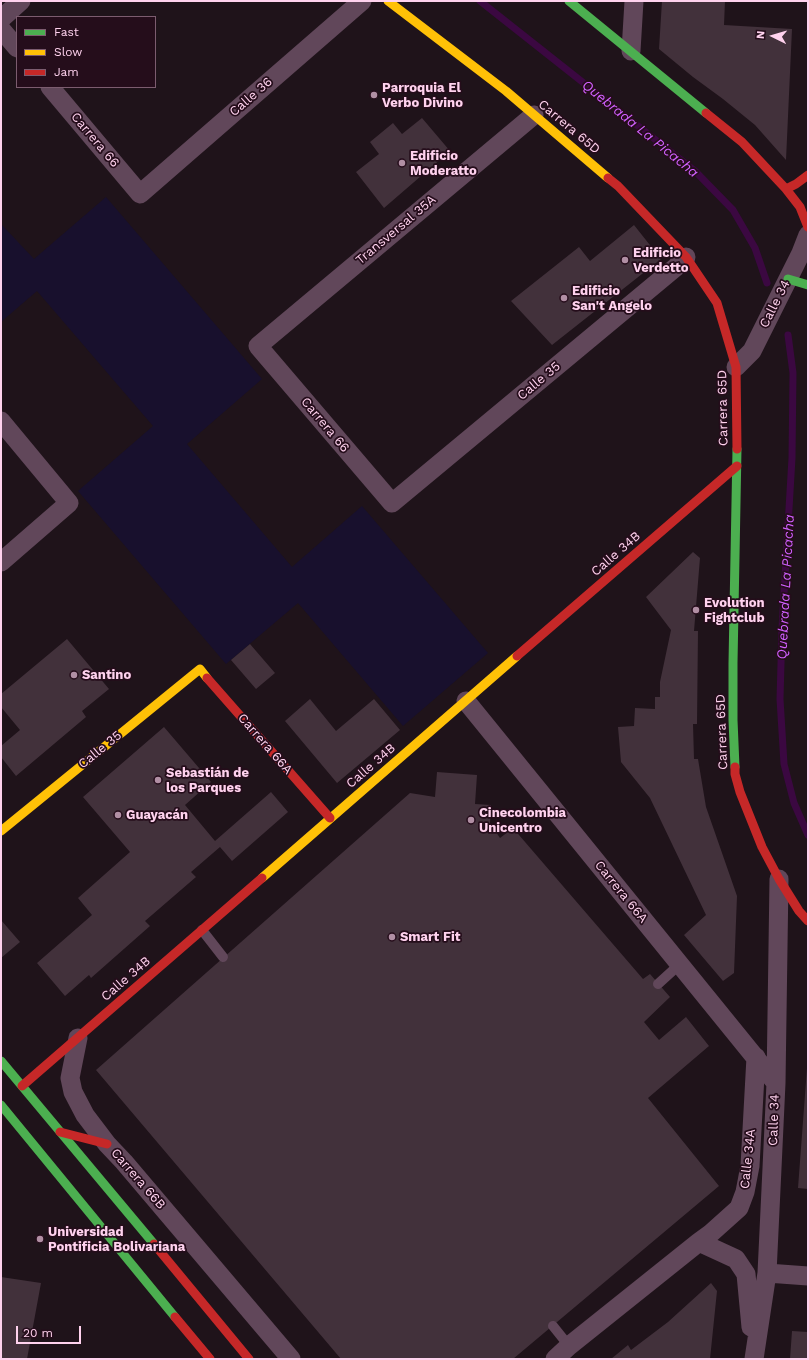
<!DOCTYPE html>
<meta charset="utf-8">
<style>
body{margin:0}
#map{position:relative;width:809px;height:1360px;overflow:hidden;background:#1f131a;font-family:"Work Sans",sans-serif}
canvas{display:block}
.frame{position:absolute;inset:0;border:2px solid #ffd2ee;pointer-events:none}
.legend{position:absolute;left:16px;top:16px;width:140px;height:72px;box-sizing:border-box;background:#250d1b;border:1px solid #7c5c6f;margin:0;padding:5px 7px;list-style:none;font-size:12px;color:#ffd2ee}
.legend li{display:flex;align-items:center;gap:8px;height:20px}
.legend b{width:20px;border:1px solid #7c5c6f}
.north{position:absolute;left:753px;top:16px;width:40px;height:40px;-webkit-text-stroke:3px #250d1b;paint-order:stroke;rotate:275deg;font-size:11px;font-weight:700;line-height:16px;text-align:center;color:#ffd2ee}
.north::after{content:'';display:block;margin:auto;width:14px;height:18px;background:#ffd2ee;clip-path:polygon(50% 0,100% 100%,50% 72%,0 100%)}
.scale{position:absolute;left:16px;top:1326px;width:65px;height:18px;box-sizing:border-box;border:2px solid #ffd2ee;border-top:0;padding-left:5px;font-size:12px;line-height:14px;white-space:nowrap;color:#ffd2ee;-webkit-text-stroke:3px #250d1b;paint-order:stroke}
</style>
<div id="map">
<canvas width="809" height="1360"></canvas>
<div class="frame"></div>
<ul class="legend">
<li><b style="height:5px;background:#4caf50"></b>Fast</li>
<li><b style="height:5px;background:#ffc107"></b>Slow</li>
<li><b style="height:5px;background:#c62828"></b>Jam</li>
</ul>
<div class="north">N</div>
<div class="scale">20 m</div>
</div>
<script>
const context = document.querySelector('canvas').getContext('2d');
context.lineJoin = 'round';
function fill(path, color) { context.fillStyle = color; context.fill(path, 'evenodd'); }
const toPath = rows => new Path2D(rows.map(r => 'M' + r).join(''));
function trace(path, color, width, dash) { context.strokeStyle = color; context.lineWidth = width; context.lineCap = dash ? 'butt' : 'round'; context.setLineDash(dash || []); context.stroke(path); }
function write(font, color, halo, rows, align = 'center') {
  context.font = font + ' "Work Sans",sans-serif'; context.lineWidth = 3.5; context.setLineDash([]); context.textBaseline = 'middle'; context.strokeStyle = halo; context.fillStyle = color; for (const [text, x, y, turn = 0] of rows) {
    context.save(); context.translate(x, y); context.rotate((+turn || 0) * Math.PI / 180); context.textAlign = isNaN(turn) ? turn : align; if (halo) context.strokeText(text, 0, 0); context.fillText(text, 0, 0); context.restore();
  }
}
fill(toPath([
 [106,197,262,379,187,444,292,567,362,506,488,653,403,726,298,603,226,664,78,491,153,426,37,291,1,322,1,224,34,259]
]), '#18102d');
trace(toPath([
 [480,1,695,171,733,210,755,248,767,283],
 [788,335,793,373,792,458,782,628,780,699,784,764,794,803,808,835]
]), '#3b0841', 7);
fill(toPath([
 [662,1,725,1,724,25,792,29,786,160,755,125,723,99,693,77,659,49],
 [422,118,450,151,384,208,356,172,379,154,370,142,393,123,402,134],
 [634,225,661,259,552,345,511,301,579,247,590,261],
 [693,552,700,558,694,631,698,631,697,724,693,724,694,759,698,759,706,807,737,896,734,973,723,981,684,935,706,915,650,798,621,762,618,727,634,726,635,708,655,709,655,697,660,697,660,682,671,630,646,597],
 [67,639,109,689,82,711,86,717,16,776,1,757,1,746,20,730,1,707,1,694],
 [250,644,275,673,256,689,231,660],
 [310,699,336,731,374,699,400,730,337,783,285,721],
 [164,727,211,782,185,805,215,841,271,792,288,812,232,861,220,847,191,872,196,877,145,921,150,926,91,978,89,975,65,996,37,963,92,915,78,898,130,852,83,797],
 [437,772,477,775,475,804,491,805,490,823,500,838,513,828,643,979,650,974,670,997,644,1022,659,1040,686,1017,709,1046,648,1098,719,1186,513,1359,341,1359,96,1070,410,793,435,797],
 [1,920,20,942,1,958],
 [807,1068,808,1068,808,1189,798,1188],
 [1,1277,41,1283,27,1359,1,1359],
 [711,1283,717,1291,710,1359,611,1359,628,1345,631,1350,668,1322],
 [792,1331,808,1332,808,1359,790,1359]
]), '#42313b');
trace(toPath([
 [202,930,223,957],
 [658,984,680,964],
 [553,1326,569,1346]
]), '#61475a', 10);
trace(toPath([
 [1,19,21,1],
 [1,29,17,48],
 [631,51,634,1],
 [50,87,140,194,362,1],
 [534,115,258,346,392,503,676,267,686,257],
 [736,367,752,351,801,253,808,235],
 [1,421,69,503,1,562],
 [466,701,776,1083],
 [78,1038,70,1078,73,1092,85,1115,107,1144,124,1162,291,1359],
 [699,1242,736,1259,746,1274,751,1327],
 [767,1273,808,1276],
 [555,1359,569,1346,699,1242,710,1234,739,1208,745,1192,750,1166,756,1057],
 [754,1359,767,1273,772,1168,776,1083,779,879]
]), '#61475a', 19);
trace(toPath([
 [569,1,706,113],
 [788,279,808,285],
 [735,767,733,720,733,663,737,449],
 [1,1061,154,1244],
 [1,1105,175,1317]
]), '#4caf50', 9);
trace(toPath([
 [388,1,506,91,608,178],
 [1,831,200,669,207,678],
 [262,878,517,656]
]), '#ffc107', 9);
trace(toPath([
 [706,113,742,142,786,189,800,207,808,227],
 [608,178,618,186,686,257,717,303,736,367,737,449],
 [786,189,796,184,808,175],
 [517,656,737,466],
 [207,678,330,818],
 [735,767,735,774,740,792,762,847,779,879,799,911,808,921],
 [22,1086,262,878],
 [60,1132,107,1144],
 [154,1244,249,1359],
 [175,1317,210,1359]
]), '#c62828', 9);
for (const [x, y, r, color] of [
 [374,95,4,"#b18fa4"],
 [402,163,4,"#b18fa4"],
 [625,260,4,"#b18fa4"],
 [564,298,4,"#b18fa4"],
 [696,610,4,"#b18fa4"],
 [74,675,4,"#b18fa4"],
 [158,780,4,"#b18fa4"],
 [118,815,4,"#b18fa4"],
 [471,820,4,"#b18fa4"],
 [392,937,4,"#b18fa4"],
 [40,1239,4,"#b18fa4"]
]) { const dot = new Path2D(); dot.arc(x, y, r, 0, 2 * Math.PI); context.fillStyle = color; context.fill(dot); trace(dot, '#250d1b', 1.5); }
write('bold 13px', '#ffd2ee', '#250d1b', [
 ["Parroquia El",382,88],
 ["Verbo Divino",382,103],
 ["Edificio",410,156],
 ["Moderatto",410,171],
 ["Edificio",633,253],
 ["Verdetto",633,268],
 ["Edificio",572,291],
 ["San't Angelo",572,306],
 ["Evolution",704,603],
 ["Fightclub",704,618],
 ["Santino",82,675],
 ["Sebastián de",166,773],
 ["los Parques",166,788],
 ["Cinecolombia",479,813],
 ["Unicentro",479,828],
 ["Guayacán",126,815],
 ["Smart Fit",400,937],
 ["Universidad",48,1232],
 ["Pontificia Bolivariana",48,1247]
], 'left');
write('13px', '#ffd2ee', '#250d1b', [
 ["Calle 36",251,97,-41],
 ["Carrera 65D",569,127,40],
 ["Carrera 66",95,140,50],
 ["Transversal 35A",396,230,-40],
 ["Calle 34",775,304,-63],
 ["Calle 35",539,381,-40],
 ["Carrera 65D",723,408,-91],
 ["Carrera 66",325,425,50],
 ["Calle 34B",616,554,-41],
 ["Carrera 65D",722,732,-92],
 ["Carrera 66A",265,744,49],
 ["Calle 35",100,750,-39],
 ["Calle 34B",371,766,-41],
 ["Carrera 66A",621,892,51],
 ["Calle 34B",126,979,-41],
 ["Calle 34",774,1120,-88],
 ["Calle 34A",748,1159,-84],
 ["Carrera 66B",138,1179,49]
]);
write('italic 14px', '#d160ff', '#250d1b', [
 ["Quebrada La Picacha",640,129,39],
 ["Quebrada La Picacha",786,587,-87]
]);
</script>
